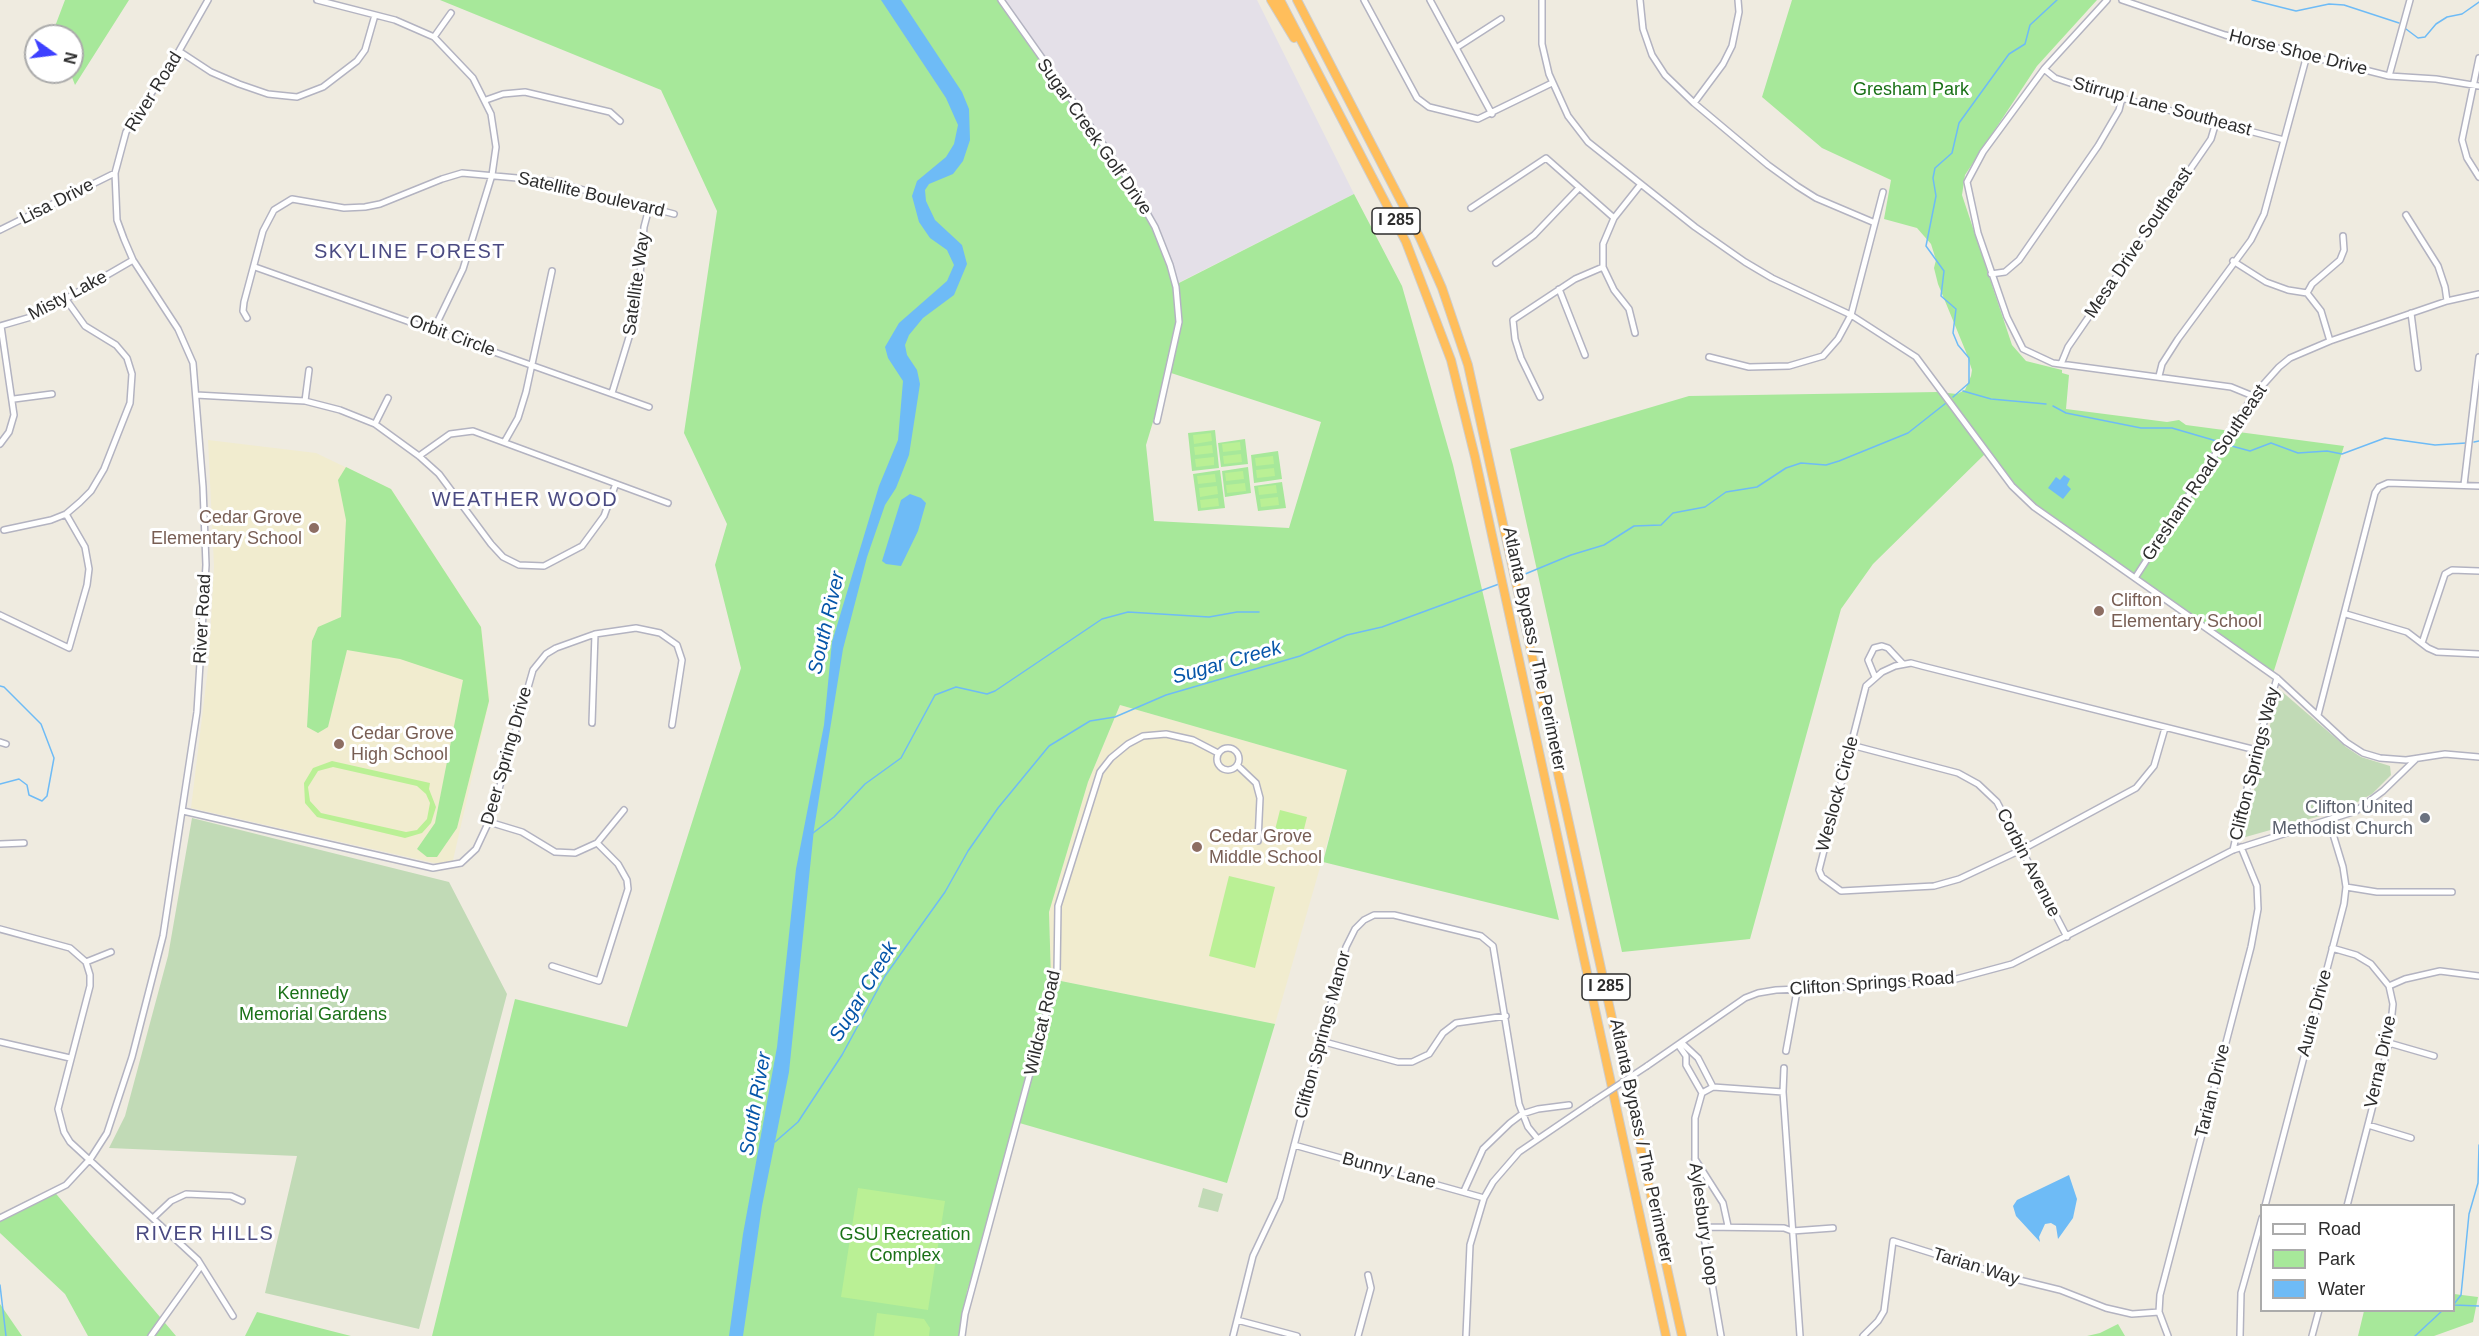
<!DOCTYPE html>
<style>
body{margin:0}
#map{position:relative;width:2479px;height:1336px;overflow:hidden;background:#efebe0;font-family:Helvetica,sans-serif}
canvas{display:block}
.legend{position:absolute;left:2260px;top:1204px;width:195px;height:108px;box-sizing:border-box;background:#fff;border:2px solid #ababab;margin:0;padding:8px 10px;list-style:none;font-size:18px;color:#2d2d2d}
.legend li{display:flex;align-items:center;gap:12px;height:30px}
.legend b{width:30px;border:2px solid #ababab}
.north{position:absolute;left:24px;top:24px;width:60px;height:60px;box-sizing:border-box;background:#fff;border:2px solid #ababab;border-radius:50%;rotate:104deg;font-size:16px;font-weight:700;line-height:24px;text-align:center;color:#2d2d2d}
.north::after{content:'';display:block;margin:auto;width:21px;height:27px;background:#3d40ff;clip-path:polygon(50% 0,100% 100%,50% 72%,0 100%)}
</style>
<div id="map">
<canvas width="2479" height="1336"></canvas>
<ul class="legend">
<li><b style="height:8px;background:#fff"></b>Road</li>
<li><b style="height:16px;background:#a7e89a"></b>Park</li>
<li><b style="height:16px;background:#6ebbf6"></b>Water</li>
</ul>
<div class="north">N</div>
</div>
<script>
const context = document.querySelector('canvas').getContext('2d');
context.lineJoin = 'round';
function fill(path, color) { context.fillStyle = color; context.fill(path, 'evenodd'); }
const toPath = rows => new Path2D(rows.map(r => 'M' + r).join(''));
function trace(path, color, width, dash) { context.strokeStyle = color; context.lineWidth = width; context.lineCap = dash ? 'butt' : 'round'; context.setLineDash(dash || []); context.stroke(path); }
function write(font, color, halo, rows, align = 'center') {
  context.font = font + ' Helvetica,sans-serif'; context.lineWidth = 6; context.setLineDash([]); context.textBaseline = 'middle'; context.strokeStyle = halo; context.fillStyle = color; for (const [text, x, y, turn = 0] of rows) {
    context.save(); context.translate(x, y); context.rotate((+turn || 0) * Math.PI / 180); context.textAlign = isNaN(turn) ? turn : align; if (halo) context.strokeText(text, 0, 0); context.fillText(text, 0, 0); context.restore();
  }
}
fill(toPath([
 [1002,0,1257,0,1354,194,1176,284]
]), '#e4e0e8');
fill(toPath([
 [208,440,316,453,391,489,481,627,490,698,451,869,439,864,191,808,209,660,214,566],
 [1120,705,1348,770,1275,1024,1051,979,1049,912,1088,782]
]), '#f1eccf');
fill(toPath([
 [65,0,129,0,75,85,70,72,72,36,56,36,54,29],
 [440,0,1002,0,1133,187,1161,241,1177,284,1354,194,1402,286,1453,465,1559,920,1323,862,1347,770,1120,705,1088,782,1049,912,1051,979,1275,1024,1227,1183,1016,1122,998,1198,967,1291,961,1336,432,1336,515,999,627,1027,741,668,715,565,727,524,684,433,717,211,661,90],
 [1168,372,1321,422,1289,528,1154,521,1146,445],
 [1792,0,2097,0,2037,66,1965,175,1962,195,2012,345,2026,361,2062,370,2062,373,2069,375,2066,409,2167,422,2179,420,2186,425,2344,446,2272,677,2020,496,1987,452,1873,564,1841,609,1750,939,1622,952,1510,449,1689,396,1938,392,1957,394,1965,390,1971,376,1972,370,1966,352,1938,284,1934,268,1936,260,1931,244,1917,228,1884,219,1891,180,1822,148,1762,97],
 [1215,430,1219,468,1192,471,1188,433],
 [1245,439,1248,464,1221,467,1218,443],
 [1278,451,1282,479,1254,483,1251,455],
 [346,467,391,489,481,627,489,701,457,828,437,857,427,857,417,849,435,823,463,680,400,659,347,650,328,727,318,733,307,727,312,641,318,627,341,617,346,520,338,480],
 [1248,467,1251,493,1225,497,1222,471],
 [1220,470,1225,508,1198,511,1193,474],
 [1282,482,1286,508,1258,511,1254,486],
 [52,1189,176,1336,88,1336,65,1294,0,1233,0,1220,22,1203],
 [2454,1294,2478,1297,2473,1322,2434,1336,2358,1336,2364,1311,2454,1310],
 [0,1304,22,1336,0,1336],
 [257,1312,351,1336,245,1336],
 [2118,1324,2125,1336,2087,1336,2100,1333]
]), '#a7e89a');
fill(toPath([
 [2279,689,2346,747,2361,757,2390,766,2391,775,2372,794,2345,809,2242,838],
 [192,818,449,882,507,994,419,1329,265,1293,297,1156,109,1148,125,1116,168,956],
 [1203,1188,1223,1194,1218,1212,1198,1207]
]), '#c1dab6');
fill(toPath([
 [1211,433,1212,441,1194,444,1193,435],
 [1240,442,1241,450,1223,452,1222,444],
 [1212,445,1213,453,1195,455,1194,447],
 [1241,454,1242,462,1224,464,1223,456],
 [1273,456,1274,464,1256,466,1255,458],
 [1214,457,1214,465,1196,467,1195,459],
 [1274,468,1275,476,1257,478,1256,470],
 [1243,471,1244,479,1226,481,1225,473],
 [1215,474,1216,482,1198,484,1197,476],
 [1245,483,1246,491,1227,493,1226,485],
 [1276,485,1277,493,1259,495,1258,487],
 [1217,486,1218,494,1200,497,1199,488],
 [1278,497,1279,505,1261,507,1260,499],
 [1218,498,1219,506,1201,508,1200,500],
 [332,761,430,783,429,789,436,807,431,823,422,833,405,838,317,817,305,803,304,783,313,768],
 [333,767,417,786,426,794,430,803,427,819,417,830,406,832,321,813,310,801,308,787,318,771],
 [1280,810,1307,817,1301,841,1274,834],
 [1229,876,1275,887,1255,968,1209,956],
 [858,1188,945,1201,928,1310,841,1297],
 [877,1313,924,1319,930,1328,929,1336,874,1336]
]), '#baf095');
fill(toPath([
 [881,0,901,0,962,92,969,109,970,140,963,161,953,174,929,184,925,190,926,201,935,220,962,245,967,264,954,295,923,318,909,335,905,345,907,355,917,370,920,384,909,455,896,488,885,505,867,557,843,649,814,829,789,1072,762,1206,743,1336,729,1336,743,1234,777,1047,796,869,824,725,832,642,879,486,898,440,903,381,888,358,885,347,899,323,947,281,954,265,947,250,930,238,919,222,912,196,917,181,946,157,954,144,958,125,946,98],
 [2064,475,2070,479,2067,485,2071,489,2063,499,2048,488,2056,477,2060,480],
 [910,494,921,498,926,503,918,531,901,566,886,564,882,561,901,500],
 [2069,1175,2077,1199,2073,1218,2058,1239,2056,1226,2051,1223,2045,1224,2039,1237,2040,1242,2016,1216,2013,1206,2017,1200]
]), '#6ebbf6');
trace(toPath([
 [2252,0,2296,11,2329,4,2344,5,2399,23],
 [2406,29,2418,38,2425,37,2436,24,2447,17,2462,14,2479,2],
 [1963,391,1991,399,2046,404],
 [1953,397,1969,383,1969,358,1958,345,1953,333,1956,309,1941,296,1944,271,1926,246,1936,196,1933,178,1935,168,1952,153,1959,123,2009,54,2025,44,2030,25,2057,0],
 [2053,406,2066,413,2141,428,2172,428,2220,442],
 [2474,442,2479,441],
 [2228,445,2250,451,2271,443,2298,453,2327,451,2342,454,2385,438,2435,445,2466,443],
 [1518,577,1571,555,1604,545,1634,526,1661,525,1673,513,1705,507,1726,492,1757,487,1786,468,1801,463,1826,465,1839,461,1908,433,1946,403],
 [0,686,4,687,41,724,54,758,47,796,42,801,29,795,27,785,19,779,0,784],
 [813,833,834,817,865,784,901,758,935,695,956,687,987,694,995,691,1102,619,1128,612,1209,617,1237,612,1259,612],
 [775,1142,798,1122,842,1055,885,976,945,892,968,851,998,808,1049,746,1090,721,1115,717,1166,695,1300,656,1347,635,1382,627,1499,584],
 [0,1285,6,1336],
 [2454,1304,2461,1295,2469,1214,2478,1183,2479,1145],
 [2454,1305,2479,1306],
 [2415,1336,2443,1310]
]), '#6ebbf6', 1.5);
const minor = toPath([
 [317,0,395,20,434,37,473,78,491,114,496,147,492,175,463,269,434,329],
 [1001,0,1127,178,1155,227,1170,265,1176,287,1179,322,1157,421],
 [1364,0,1417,98,1429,107,1478,119,1552,83],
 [1430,0,1492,114],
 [1542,0,1542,44,1549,74,1568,116,1588,142,1695,227,1745,262,1772,278,1851,315,1916,357,2012,486,2034,507,2277,678,2346,742,2363,753,2380,758,2406,760,2445,754,2479,757],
 [1640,0,1643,29,1652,55,1665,75,1694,103,1768,165,1797,186,1816,198,1875,223],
 [2107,0,2044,69,1983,152,1967,182,1978,233,2007,317,2023,349,2053,363,2231,387,2253,396],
 [2122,0,2225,35,2389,76,2436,79,2479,86],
 [434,37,451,13],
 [1456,48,1501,19],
 [179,51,211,72,239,84,268,94,297,97,323,87,357,61,365,50,375,15],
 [2479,58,2462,140,2467,158,2479,177],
 [2044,69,2055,78,2094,91,2284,140],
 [2389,76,2410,0],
 [486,100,503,94,525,92,610,112,620,121],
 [1694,103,1723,64,1732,46,1739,12,1738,0],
 [1471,208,1546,158,1614,218],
 [2406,215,2438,266,2445,287,2447,301],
 [0,230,115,173],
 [2233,261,2266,282,2288,290,2307,293,2321,311,2330,341],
 [1496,263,1534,235,1578,189],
 [255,267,649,407],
 [1991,274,2005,272,2019,260,2098,146,2119,110,2122,98],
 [1559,289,1585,355],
 [2307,293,2312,284,2340,260,2344,250,2343,236],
 [2411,313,2418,368],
 [247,318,243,311,244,302,263,231,274,210,292,199,344,208,365,207,380,204,442,179,462,173,550,181,674,214],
 [0,326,38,315,133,260],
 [1635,333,1629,309,1614,290,1603,267,1603,244,1614,218,1641,184],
 [1709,357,1749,367,1789,366,1823,356,1838,339,1851,315,1883,192],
 [2061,364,2068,347,2211,139,2216,122],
 [2159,376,2162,364,2178,339,2251,240,2264,214,2307,55],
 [612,393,637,311,644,227,649,208],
 [196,395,305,401,340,410,375,424,419,456,439,474,491,544,503,557,519,565,544,566,582,546,604,516,615,486],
 [1540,397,1521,358,1515,339,1513,320,1575,279,1603,267],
 [14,399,52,394],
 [305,401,309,370],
 [375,424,388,398],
 [505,441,518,418,526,392,552,271],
 [0,444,9,432,14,415,1,326],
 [419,456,450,434,473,431,668,503],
 [2464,485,2479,357],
 [4,530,51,520,66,514,80,502,91,491,104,469,130,403,132,374,127,358,116,345,85,326,65,298],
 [2135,578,2253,396,2279,367,2290,358,2330,341,2447,301,2479,294],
 [2346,614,2407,632,2428,648,2437,652,2479,654],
 [0,615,69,648,87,585,89,569,85,547,66,514],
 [2422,643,2445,574,2452,570,2479,571],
 [1875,677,1868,660,1874,648,1882,646,1888,648,1903,664],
 [2318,715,2375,493,2379,487,2388,483,2479,486],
 [592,723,595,634],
 [2165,728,2154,766,2136,788,2023,849,1959,879,1934,886,1841,891,1822,877,1819,870,1866,686,1882,672,1895,666,1911,663,1922,666,2256,750],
 [0,742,6,744],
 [1851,745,1958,773,1978,784,1997,802,2067,937],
 '1217 759a11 11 0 1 1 22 0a11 11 0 1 1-22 0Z',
 [1237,765,1256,783,1260,798,1258,841],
 [183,811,433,868,461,863,476,849,491,817,533,670,546,654,556,648,595,634,636,628,660,633,677,645,682,660,672,725],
 [489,822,522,832,555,852,575,853,597,843,624,810],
 [0,844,24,843],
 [2233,850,2256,750,2277,678],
 [2346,887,2377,892,2452,892],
 [0,929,70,948,86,962,90,975,90,986,58,1109,64,1132,70,1142,198,1260,233,1316],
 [2332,948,2356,955,2371,964,2389,986,2393,1004,2389,1043,2347,1206],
 [86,962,111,952],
 [552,966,599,981,628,889,627,880,618,864,597,843],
 [2389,986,2405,979,2440,971,2479,976],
 [1321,1041,1398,1062,1412,1062,1429,1054,1443,1033,1456,1023,1506,1016],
 [0,1042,70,1058],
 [2389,1043,2434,1056],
 [1683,1044,1698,1058,1713,1087],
 [1679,1046,1686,1056,1686,1065,1702,1093,1695,1118,1695,1184,1721,1336],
 [1786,1051,1797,991],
 [1647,1066,1745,998,1758,993,1776,990,1912,984,1956,979,2012,964,2233,850,2356,811,2383,791,2416,759],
 [1784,1068,1783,1092,1800,1336],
 [1702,1093,1713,1087,1783,1092],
 [2368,1125,2411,1138],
 [1294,1145,1484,1198],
 [1695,1159,1723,1203,1728,1226],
 [1464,1191,1483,1149,1510,1123,1522,1114,1538,1109,1569,1105],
 [2265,1206,2344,904,2346,887,2343,867,2329,821],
 [0,1218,66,1185,91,1158,107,1133,132,1057,163,936,197,712,206,565,203,487,193,363,178,329,133,260,124,239,117,220,115,173,126,132,179,51,208,0],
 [153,1218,171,1201,186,1194,231,1196,242,1201],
 [1704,1227,1784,1228,1792,1231,1833,1228],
 [1237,1320,1297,1336],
 [151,1336,201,1266],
 [962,1336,965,1314,1057,973,1058,906,1100,772,1111,758,1128,744,1143,736,1166,734,1193,740,1218,753],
 [1233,1336,1253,1256,1280,1199,1346,947,1355,929,1364,920,1374,915,1394,915,1481,936,1493,946,1519,1104,1528,1127,1537,1138],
 [1358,1336,1371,1288,1368,1275],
 [1466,1336,1470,1245,1484,1198,1493,1182,1519,1152,1591,1103],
 [1863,1336,1878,1321,1884,1311,1893,1241,2015,1279,2060,1290,2106,1308,2132,1314,2159,1312],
 [2168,1336,2159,1312,2160,1295,2251,947,2258,909,2257,886,2241,847],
 [2240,1336,2241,1293,2262,1218],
 [2312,1336,2319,1310]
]);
const highway = toPath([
 [1271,0,1294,38],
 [1280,0,1406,242,1451,360,1475,457,1666,1336],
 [1297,0,1420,238,1442,288,1468,365,1682,1336]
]);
trace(minor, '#b3b3c1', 8);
trace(highway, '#cdcdcd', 10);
trace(minor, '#fff', 5);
trace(highway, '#ffbe5b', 8);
const minorBridge = toPath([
 [1591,1103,1647,1066]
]);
trace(minorBridge, '#b3b3c1', 8, []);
trace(minorBridge, '#fff', 5);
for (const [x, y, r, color] of [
 [314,528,6,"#8d6e63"],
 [2099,611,6,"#8d6e63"],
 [339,744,6,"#8d6e63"],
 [2425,818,6,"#6b7280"],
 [1197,847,6,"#8d6e63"]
]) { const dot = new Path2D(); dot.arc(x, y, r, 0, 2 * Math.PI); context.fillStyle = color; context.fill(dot); trace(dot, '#fff', 2); }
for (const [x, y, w] of [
 [1396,221,48],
 [1606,987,48]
]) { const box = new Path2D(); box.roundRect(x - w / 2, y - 13, w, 26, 4.5); context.fillStyle = '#fff'; context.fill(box); trace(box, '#2d2d2d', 1.5); }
write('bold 16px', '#2d2d2d', null, [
 ["I 285",1396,221],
 ["I 285",1606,987]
]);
write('18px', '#2d2d2d', '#fff', [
 ["Horse Shoe Drive",2298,53,14],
 ["River Road",154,92,-58],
 ["Stirrup Lane Southeast",2162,107,15],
 ["Sugar Creek Golf Drive",1094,137,55],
 ["Satellite Boulevard",591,195,13],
 ["Lisa Drive",57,202,-27],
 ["Mesa Drive Southeast",2139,243,-56],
 ["Satellite Way",637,284,-82],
 ["Misty Lake",68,296,-28],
 ["Orbit Circle",452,336,20],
 ["Gresham Road Southeast",2205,473,-56],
 ["River Road",203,619,-87],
 ["Atlanta Bypass / The Perimeter",1534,649,78],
 ["Deer Spring Drive",507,756,-74],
 ["Clifton Springs Way",2255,764,-76],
 ["Weslock Circle",1838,794,-75],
 ["Corbin Avenue",2028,863,63],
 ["Clifton Springs Road",1872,984,-4],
 ["Aurie Drive",2315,1013,-75],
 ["Wildcat Road",1043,1023,-77],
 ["Clifton Springs Manor",1323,1035,-75],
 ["Verna Drive",2381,1062,-78],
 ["Tarian Drive",2213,1091,-76],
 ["Atlanta Bypass / The Perimeter",1641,1141,78],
 ["Bunny Lane",1389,1171,15],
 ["Aylesbury Loop",1703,1224,82],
 ["Tarian Way",1976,1267,17]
]);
write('18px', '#1a7117', '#fff', [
 ["Gresham Park",1911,90],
 ["Kennedy",313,994],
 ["Memorial Gardens",313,1015],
 ["GSU Recreation",905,1235],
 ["Complex",905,1256]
]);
write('18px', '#785e54', '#fff', [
 ["Cedar Grove",302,518,"right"],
 ["Elementary School",302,539,"right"],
 ["Clifton",2111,601],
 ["Elementary School",2111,622],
 ["Cedar Grove",351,734],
 ["High School",351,755],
 ["Cedar Grove",1209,837],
 ["Middle School",1209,858]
], 'left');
write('18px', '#5b616d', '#fff', [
 ["Clifton United",2413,808],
 ["Methodist Church",2413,829]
], 'right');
context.letterSpacing = '1.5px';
write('20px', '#4a4a82', '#fff', [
 ["SKYLINE FOREST",410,252],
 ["WEATHER WOOD",525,500],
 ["RIVER HILLS",205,1234]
]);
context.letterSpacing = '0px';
write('italic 20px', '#0555a9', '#fff', [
 ["South River",827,623,-77],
 ["Sugar Creek",1227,663,-16],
 ["Sugar Creek",864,992,-59],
 ["South River",756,1104,-80]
]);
</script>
